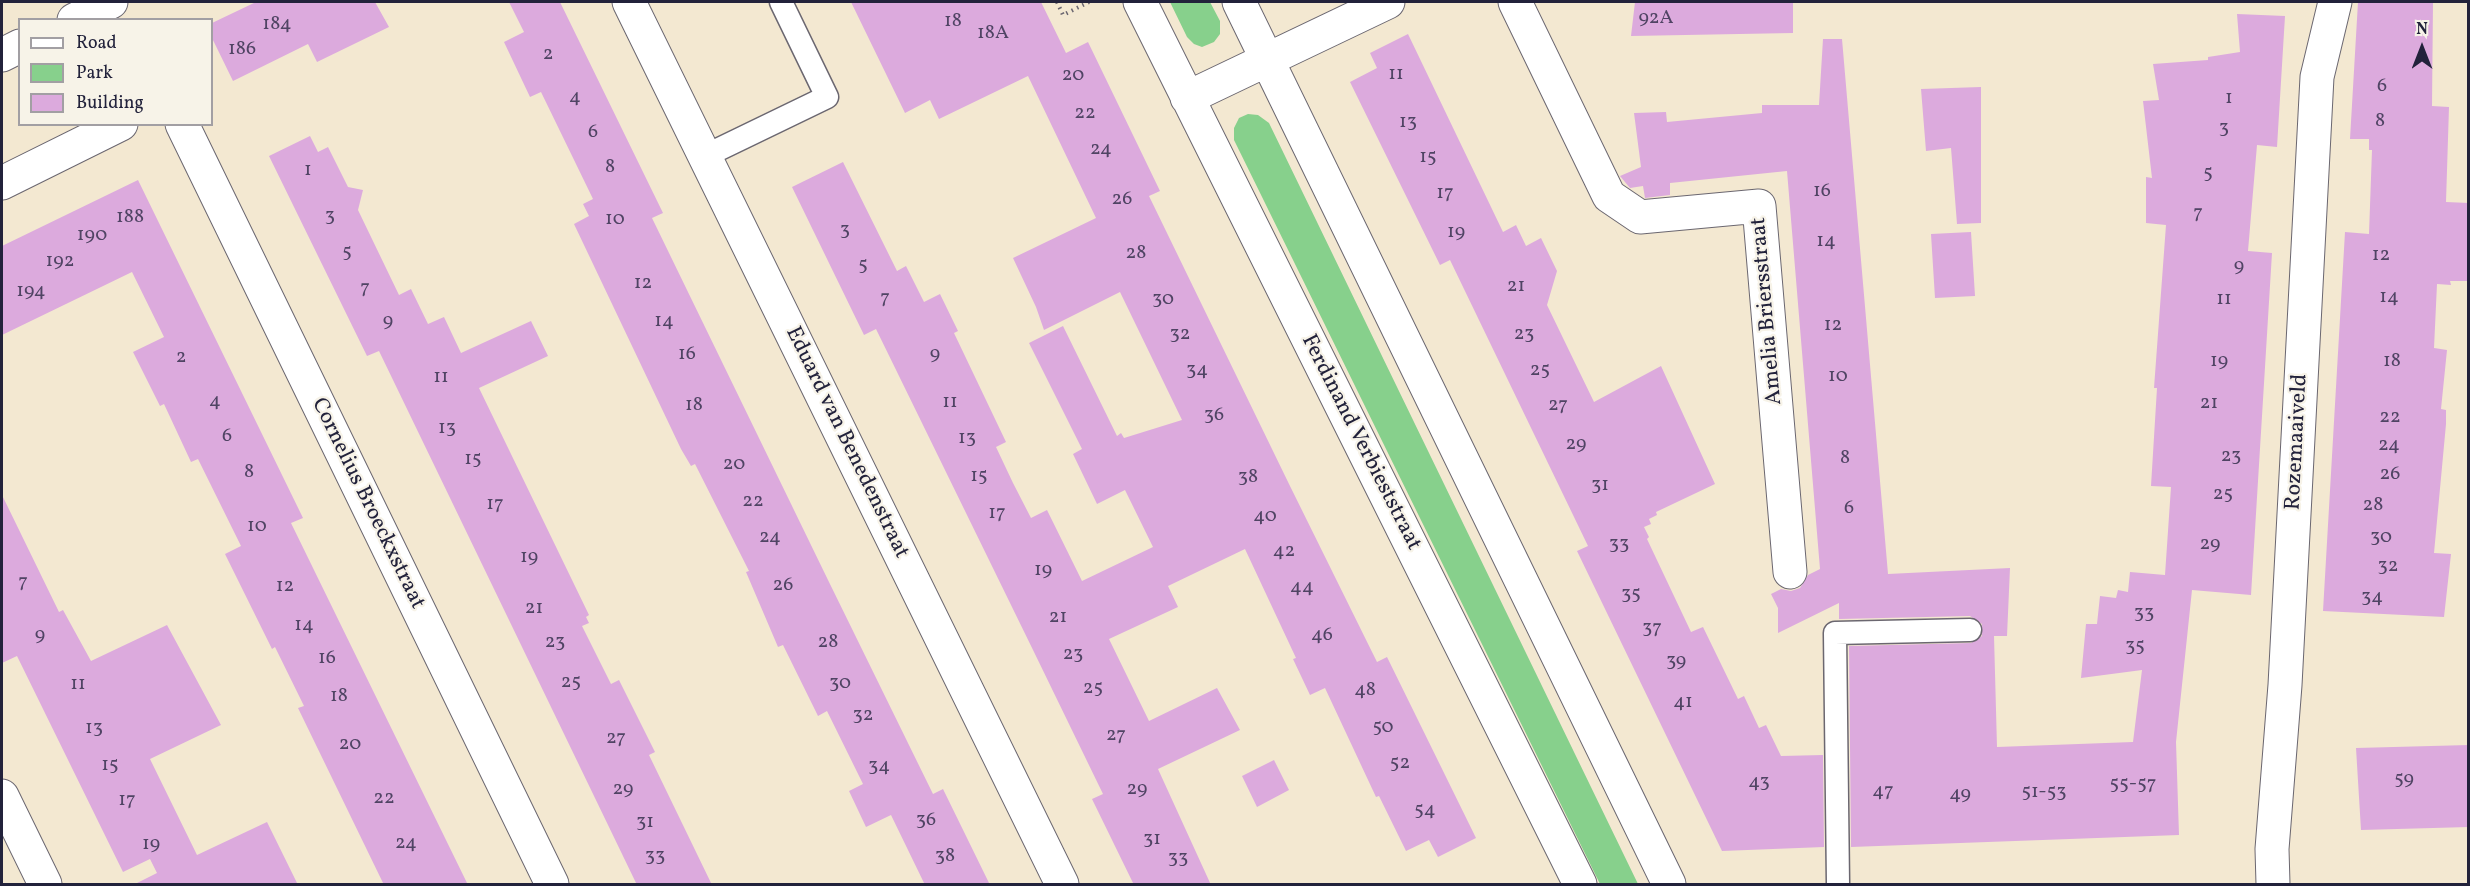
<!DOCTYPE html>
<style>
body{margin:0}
#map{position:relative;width:2470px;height:886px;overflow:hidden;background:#f3e8d1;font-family:Vollkorn,serif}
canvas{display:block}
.frame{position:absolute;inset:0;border:3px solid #22223b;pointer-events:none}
.legend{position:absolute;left:18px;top:18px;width:195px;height:108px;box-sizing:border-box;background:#f7f3e8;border:2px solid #a29fa3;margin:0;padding:8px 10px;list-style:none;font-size:18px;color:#22223b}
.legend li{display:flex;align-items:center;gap:12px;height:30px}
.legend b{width:30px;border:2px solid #a29fa3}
.north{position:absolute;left:2392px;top:18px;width:60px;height:60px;-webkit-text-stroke:4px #f7f3e8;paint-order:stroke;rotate:0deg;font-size:16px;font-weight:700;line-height:24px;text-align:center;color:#22223b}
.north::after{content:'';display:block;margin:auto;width:21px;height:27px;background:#22223b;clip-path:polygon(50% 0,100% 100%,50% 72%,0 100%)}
</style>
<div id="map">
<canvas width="2470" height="886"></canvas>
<div class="frame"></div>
<ul class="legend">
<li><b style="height:8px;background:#fff"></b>Road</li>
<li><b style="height:16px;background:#87d08c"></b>Park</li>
<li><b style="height:16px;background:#dcaadd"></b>Building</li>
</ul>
<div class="north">N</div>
</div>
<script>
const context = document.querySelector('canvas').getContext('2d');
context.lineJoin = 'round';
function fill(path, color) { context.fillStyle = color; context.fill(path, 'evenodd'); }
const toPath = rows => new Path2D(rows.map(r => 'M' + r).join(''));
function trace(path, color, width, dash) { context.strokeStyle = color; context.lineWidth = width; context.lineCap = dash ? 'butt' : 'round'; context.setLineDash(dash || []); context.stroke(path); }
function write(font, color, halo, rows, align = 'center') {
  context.font = font + ' Vollkorn,serif'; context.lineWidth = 4.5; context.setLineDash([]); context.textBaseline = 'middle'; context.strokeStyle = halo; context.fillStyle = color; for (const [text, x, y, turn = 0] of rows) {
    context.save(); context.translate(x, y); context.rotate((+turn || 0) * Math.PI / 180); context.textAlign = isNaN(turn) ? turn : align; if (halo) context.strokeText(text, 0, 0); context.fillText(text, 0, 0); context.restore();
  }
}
fill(toPath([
 [1170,2,1210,2,1220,21,1220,34,1214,42,1202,47,1194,44,1187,37],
 [1248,114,1258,115,1269,123,1638,884,1600,884,1234,140,1234,128,1239,118]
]), '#87d08c');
fill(toPath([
 [256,2,375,2,389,27,317,62,308,44,233,81,212,38,212,23],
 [509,2,560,2,663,213,652,218,828,580,933,794,943,789,990,885,925,885,891,815,866,827,849,791,863,784,827,711,818,716,783,645,778,647,746,572,749,571,695,464,691,466,681,449,574,224,589,216,583,204,593,199,541,92,530,97,504,42,524,32],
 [851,2,1041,2,1066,53,1088,42,1160,191,1149,196,1289,484,1377,662,1387,657,1476,838,1438,857,1429,840,1406,851,1379,796,1376,797,1325,688,1310,695,1293,659,1296,658,1245,549,1168,586,1178,607,1109,639,1149,721,1217,688,1240,730,1158,769,1211,885,1134,885,1092,799,1103,794,1034,652,876,329,864,335,792,187,843,162,897,271,906,266,924,302,940,294,958,331,954,333,1006,442,996,447,1013,483,1031,518,1047,510,1082,581,1153,547,1125,490,1097,504,1073,454,1082,449,1029,343,1063,326,1117,436,1121,433,1124,438,1182,420,1120,292,1044,330,1036,307,1013,258,1096,218,1028,76,939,119,930,100,905,113],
 [1635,2,1793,2,1793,33,1631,36],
 [2358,2,2433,2,2432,106,2449,107,2446,202,2469,203,2469,281,2450,281,2451,285,2437,284,2434,348,2447,350,2441,409,2446,410,2446,424,2434,553,2451,554,2444,617,2323,611,2345,232,2369,234,2372,150,2369,150,2369,139,2350,139],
 [2237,14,2285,16,2277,147,2257,145,2248,251,2272,253,2251,595,2192,590,2176,742,2179,835,1851,847,1849,646,1971,643,1982,636,1982,624,1970,616,1839,619,1839,603,1778,633,1778,608,1771,594,1781,589,1791,591,1800,588,1808,575,1820,569,1787,171,1670,183,1670,195,1645,198,1643,186,1630,188,1620,176,1641,167,1634,113,1666,112,1667,122,1762,113,1762,105,1819,105,1823,39,1842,39,1888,574,2010,568,2007,636,1994,636,1997,747,2133,742,2142,670,2081,678,2086,624,2097,624,2100,596,2116,598,2118,590,2128,592,2130,572,2165,575,2171,487,2151,486,2157,388,2154,388,2166,225,2146,223,2146,177,2152,178,2143,101,2159,100,2153,64,2208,60,2208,57,2240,52],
 [1408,34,1503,232,1516,225,1526,246,1541,238,1557,271,1547,305,1594,402,1661,366,1715,484,1656,512,1657,515,1649,519,1651,524,1644,527,1649,537,1647,539,1691,632,1703,627,1738,699,1744,696,1759,728,1766,725,1781,756,1823,755,1824,847,1722,851,1577,551,1588,546,1450,260,1440,265,1350,82,1377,68,1370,53],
 [1981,87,1981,223,1957,224,1951,148,1926,151,1921,89],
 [310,136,318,152,328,147,348,187,363,190,358,210,399,295,411,289,428,324,444,317,461,353,531,321,548,356,479,388,589,615,586,617,589,623,582,626,611,684,619,680,655,752,649,755,712,885,637,885,379,351,367,356,269,156],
 [138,180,303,518,291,523,468,885,384,885,298,708,304,706,275,647,272,649,225,554,241,546,198,459,191,462,164,404,160,406,133,352,164,337,132,272,2,335,2,246],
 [1971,232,1975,296,1935,298,1931,234],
 [2,495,59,612,63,610,91,661,167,625,221,725,150,759,197,855,267,822,298,885,133,885,157,873,150,859,123,872,17,656,2,663],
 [2469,745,2469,827,2361,830,2356,748],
 [1274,760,1289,790,1257,807,1242,776]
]), '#dcaadd');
const service = toPath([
 [705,156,827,97,781,2],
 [1838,884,1835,633,1970,630]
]);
const minor = toPath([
 [629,2,1062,884],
 [1140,2,1580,884],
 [1239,2,1669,884],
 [1515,2,1609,196,1640,217,1759,206,1790,572],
 [74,20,111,2],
 [2,55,20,46],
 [1187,98,1388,2],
 [182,124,552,884],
 [2,183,121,124],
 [2,796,45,884],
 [2273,884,2272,849,2285,685,2317,77,2335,2]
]);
trace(service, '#6b6770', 25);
trace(minor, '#6b6770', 35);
trace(toPath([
 [1057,2,1063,15,1089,2]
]), '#6b6770', 4, [1.5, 4.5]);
trace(service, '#fff', 22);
trace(minor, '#fff', 33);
write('20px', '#504464', null, [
 ["92A",1656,19],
 ["18",953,22],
 ["184",277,25],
 ["18A",993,34],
 ["186",242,50],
 ["2",548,55],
 ["11",1396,75],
 ["20",1073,76],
 ["6",2382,87],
 ["4",575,98],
 ["1",2229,99],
 ["22",1085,114],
 ["8",2380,122],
 ["13",1408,123],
 ["3",2224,129],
 ["6",593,133],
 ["24",1101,150],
 ["15",1428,158],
 ["8",610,168],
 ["1",308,171],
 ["5",2208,174],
 ["16",1822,192],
 ["17",1445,194],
 ["26",1122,200],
 ["7",2198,214],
 ["3",330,217],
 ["188",130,218],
 ["10",615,220],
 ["3",845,231],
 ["19",1456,233],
 ["190",92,236],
 ["14",1826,242],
 ["5",347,253],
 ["28",1136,254],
 ["12",2381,256],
 ["192",60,262],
 ["5",863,266],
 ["9",2239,267],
 ["12",643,284],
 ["21",1516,287],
 ["7",365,289],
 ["194",31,292],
 ["14",2389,298],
 ["7",885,299],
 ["30",1163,300],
 ["11",2224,300],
 ["9",388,322],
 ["14",664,322],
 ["12",1833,326],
 ["32",1180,335],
 ["23",1524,335],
 ["16",687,355],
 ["9",935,355],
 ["2",181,358],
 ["19",2219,362],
 ["18",2392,362],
 ["34",1197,371],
 ["25",1540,371],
 ["10",1838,377],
 ["11",441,378],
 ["4",215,402],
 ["11",950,403],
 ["21",2209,404],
 ["18",694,406],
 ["27",1558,406],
 ["36",1214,416],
 ["22",2390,418],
 ["13",447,429],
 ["6",227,437],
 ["13",967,439],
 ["29",1576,445],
 ["24",2389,446],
 ["23",2231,457],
 ["8",1845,459],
 ["15",473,460],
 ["20",734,465],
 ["8",249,473],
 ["26",2390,475],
 ["15",979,477],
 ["38",1248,478],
 ["31",1600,486],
 ["25",2223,495],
 ["22",753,502],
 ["17",495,505],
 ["28",2373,506],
 ["6",1849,509],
 ["17",997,514],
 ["40",1265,517],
 ["10",257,527],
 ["24",770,538],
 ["30",2381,538],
 ["33",1619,545],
 ["29",2210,545],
 ["42",1284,552],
 ["19",529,558],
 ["32",2388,567],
 ["19",1043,571],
 ["7",23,583],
 ["26",783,586],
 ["12",285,587],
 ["44",1302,588],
 ["35",1631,595],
 ["34",2372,598],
 ["21",534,609],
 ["33",2144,614],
 ["21",1058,618],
 ["14",304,626],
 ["37",1652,629],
 ["9",40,636],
 ["46",1322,636],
 ["23",555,643],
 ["28",828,643],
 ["35",2135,647],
 ["23",1073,655],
 ["16",327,659],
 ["39",1676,662],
 ["25",571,683],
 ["30",840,684],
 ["11",78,685],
 ["25",1093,689],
 ["48",1365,691],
 ["18",339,697],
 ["41",1683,703],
 ["32",863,716],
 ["50",1383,728],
 ["13",94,729],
 ["27",1116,736],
 ["27",616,739],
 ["20",350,745],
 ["52",1400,764],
 ["15",110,766],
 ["34",879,767],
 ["59",2404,780],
 ["43",1759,783],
 ["55-57",2133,785],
 ["29",623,790],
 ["29",1137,790],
 ["47",1883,792],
 ["51-53",2044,793],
 ["49",1960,795],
 ["22",384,799],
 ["17",127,801],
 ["54",1425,811],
 ["36",926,821],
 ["31",645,823],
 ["31",1152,840],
 ["24",406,844],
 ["19",151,845],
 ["33",655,857],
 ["38",945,857],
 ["33",1178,859]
]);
write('22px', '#22223b', '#f7f3e8', [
 ["Amelia Briersstraat",1768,311,-95],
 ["Rozemaaiveld",2298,442,-87],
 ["Eduard van Benedenstraat",846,443,64],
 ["Ferdinand Verbieststraat",1360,443,63],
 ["Cornelius Broeckxstraat",367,504,64]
]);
</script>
